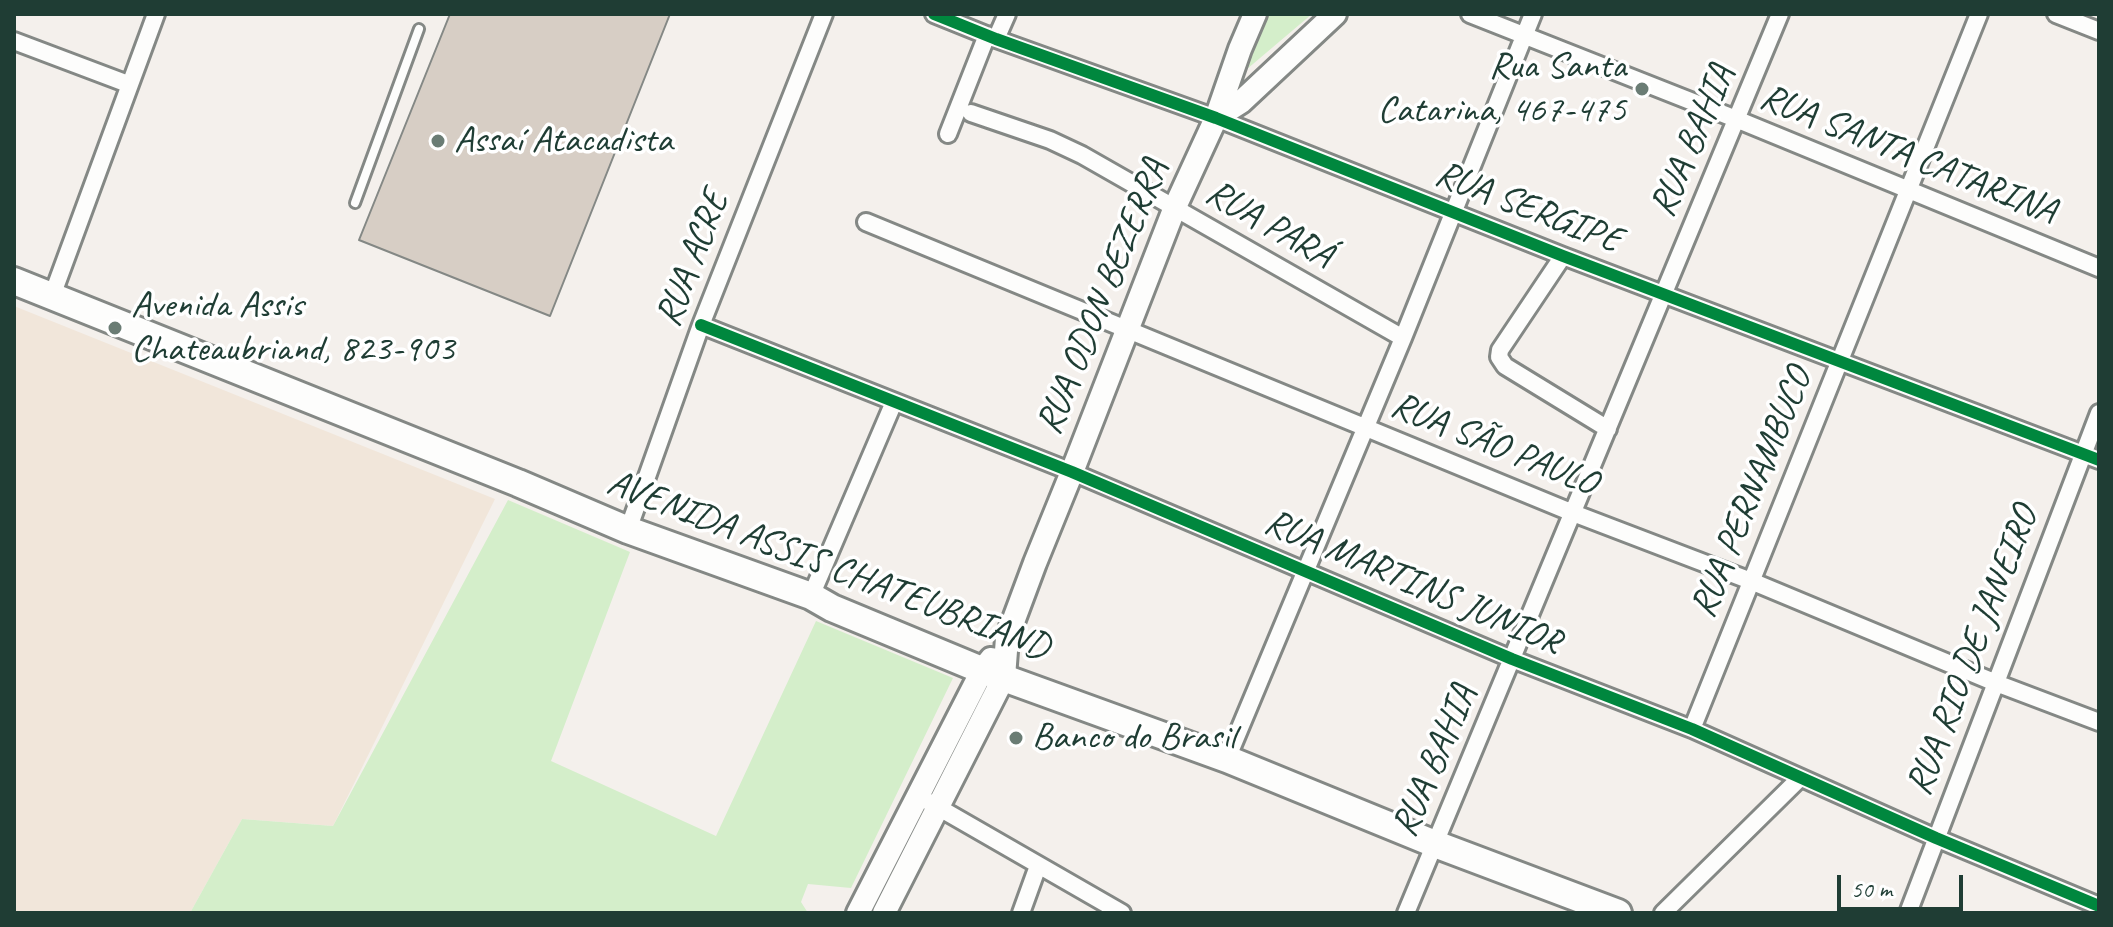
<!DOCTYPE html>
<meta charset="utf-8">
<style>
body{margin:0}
#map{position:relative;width:2113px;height:927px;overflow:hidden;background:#f4f0ec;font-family:Caveat,sans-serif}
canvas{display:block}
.frame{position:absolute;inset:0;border:16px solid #1f3d34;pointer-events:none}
.scale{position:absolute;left:1837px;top:875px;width:126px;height:36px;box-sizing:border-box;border:4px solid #1f3d34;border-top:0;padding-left:10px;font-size:24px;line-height:28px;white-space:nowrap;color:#1f3d34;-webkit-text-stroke:6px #fff;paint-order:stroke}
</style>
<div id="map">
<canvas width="2113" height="927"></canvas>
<div class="frame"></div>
<div class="scale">50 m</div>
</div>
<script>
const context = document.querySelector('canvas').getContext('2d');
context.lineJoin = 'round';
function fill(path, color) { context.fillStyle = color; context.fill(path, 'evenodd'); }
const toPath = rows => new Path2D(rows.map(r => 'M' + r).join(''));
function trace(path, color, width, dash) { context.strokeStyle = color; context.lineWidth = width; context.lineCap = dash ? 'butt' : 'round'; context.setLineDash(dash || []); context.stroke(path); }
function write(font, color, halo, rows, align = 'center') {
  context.font = font + ' Caveat,sans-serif'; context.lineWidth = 7; context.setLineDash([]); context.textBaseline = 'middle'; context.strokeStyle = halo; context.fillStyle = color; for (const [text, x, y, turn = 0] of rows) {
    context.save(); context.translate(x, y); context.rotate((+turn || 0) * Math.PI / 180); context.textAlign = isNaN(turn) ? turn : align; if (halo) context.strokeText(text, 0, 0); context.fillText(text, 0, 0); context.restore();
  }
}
fill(toPath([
 [14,306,495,499,333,826,242,819,190,913,14,913]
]), '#f1e6da');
fill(toPath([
 [1269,14,1312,14,1240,75],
 [508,500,630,552,551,761,716,836,816,621,953,678,851,888,808,884,801,902,808,913,190,913,242,819,333,826]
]), '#d4eeca');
const building = toPath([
 [450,14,670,14,550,316,359,240,450,14]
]);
fill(building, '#d7cec5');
trace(building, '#848885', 2);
const lane = toPath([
 [355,203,419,29]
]);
const street = toPath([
 [934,14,996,39,1216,118,1563,256,2099,460],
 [1470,14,1736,119,2099,268],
 [2056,14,2099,31],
 [996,39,1007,14],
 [14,41,128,84],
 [971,113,1050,140,1082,155,1403,338],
 [948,134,987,35],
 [866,222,1573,513,1751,581,1996,683,2099,722],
 [1563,256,1500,350,1499,357,1505,366,1608,429],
 [52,296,156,14],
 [701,325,1072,472,1512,659,1692,729,1936,838,2099,906],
 [628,530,701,325,824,14],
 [811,596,894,402],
 [1692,729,1979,14],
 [1227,759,1403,338,1533,14],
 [929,802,1122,913],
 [1021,913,1038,866],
 [1406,913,1780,14],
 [1663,913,1800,778],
 [1908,913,2099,413]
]);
const secondary = toPath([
 [1216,118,1241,102,1335,14],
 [858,913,983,669,991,659],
 [884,913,1004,677,1007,638,1035,563,1072,472,1175,207,1216,118,1240,49,1255,14]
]);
const primary = toPath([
 [14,281,518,483,628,530,811,596,832,608,979,669,1227,759,1435,844,1618,913]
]);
trace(lane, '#848885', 14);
trace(street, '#848885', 22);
trace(secondary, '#848885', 28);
trace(primary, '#848885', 32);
trace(lane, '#fdfdfc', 8);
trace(street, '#fdfdfc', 16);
trace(secondary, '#fdfdfc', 22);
trace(primary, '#fdfdfc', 26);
trace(toPath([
 [934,14,996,39,1216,118,1563,256,2099,460],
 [701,325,1072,472,1512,659,1692,729,1936,838,2099,906]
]), '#00873e', 12);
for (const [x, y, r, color] of [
 [1642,89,8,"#6a7c74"],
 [438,141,8,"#6a7c74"],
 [115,328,8,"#6a7c74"],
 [1016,738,8,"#6a7c74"]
]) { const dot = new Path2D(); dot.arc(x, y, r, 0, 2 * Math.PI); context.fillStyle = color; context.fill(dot); trace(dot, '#fff', 3); }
write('38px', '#1f3d34', '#fff', [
 ["Rua Santa",1626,67,"right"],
 ["Catarina, 467-475",1626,111,"right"],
 ["Assaí Atacadista",454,141],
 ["Avenida Assis",131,306],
 ["Chateaubriand, 823-903",131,350],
 ["Banco do Brasil",1032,738]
], 'left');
write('38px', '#1f3d34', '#fff', [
 ["RUA BAHIA",1693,141,-67],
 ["RUA SANTA CATARINA",1908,155,22],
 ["RUA SERGIPE",1528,208,21],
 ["RUA PARÁ",1269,225,30],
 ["RUA ACRE",693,259,-69],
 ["RUA ODON BEZERRA",1103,297,-68],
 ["RUA SÃO PAULO",1494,445,22],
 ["RUA PERNAMBUCO",1752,493,-68],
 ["AVENIDA ASSIS CHATEUBRIAND",828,566,21],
 ["RUA MARTINS JUNIOR",1413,583,23],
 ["RUA RIO DE JANEIRO",1973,651,-69],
 ["RUA BAHIA",1435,761,-67]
]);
</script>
